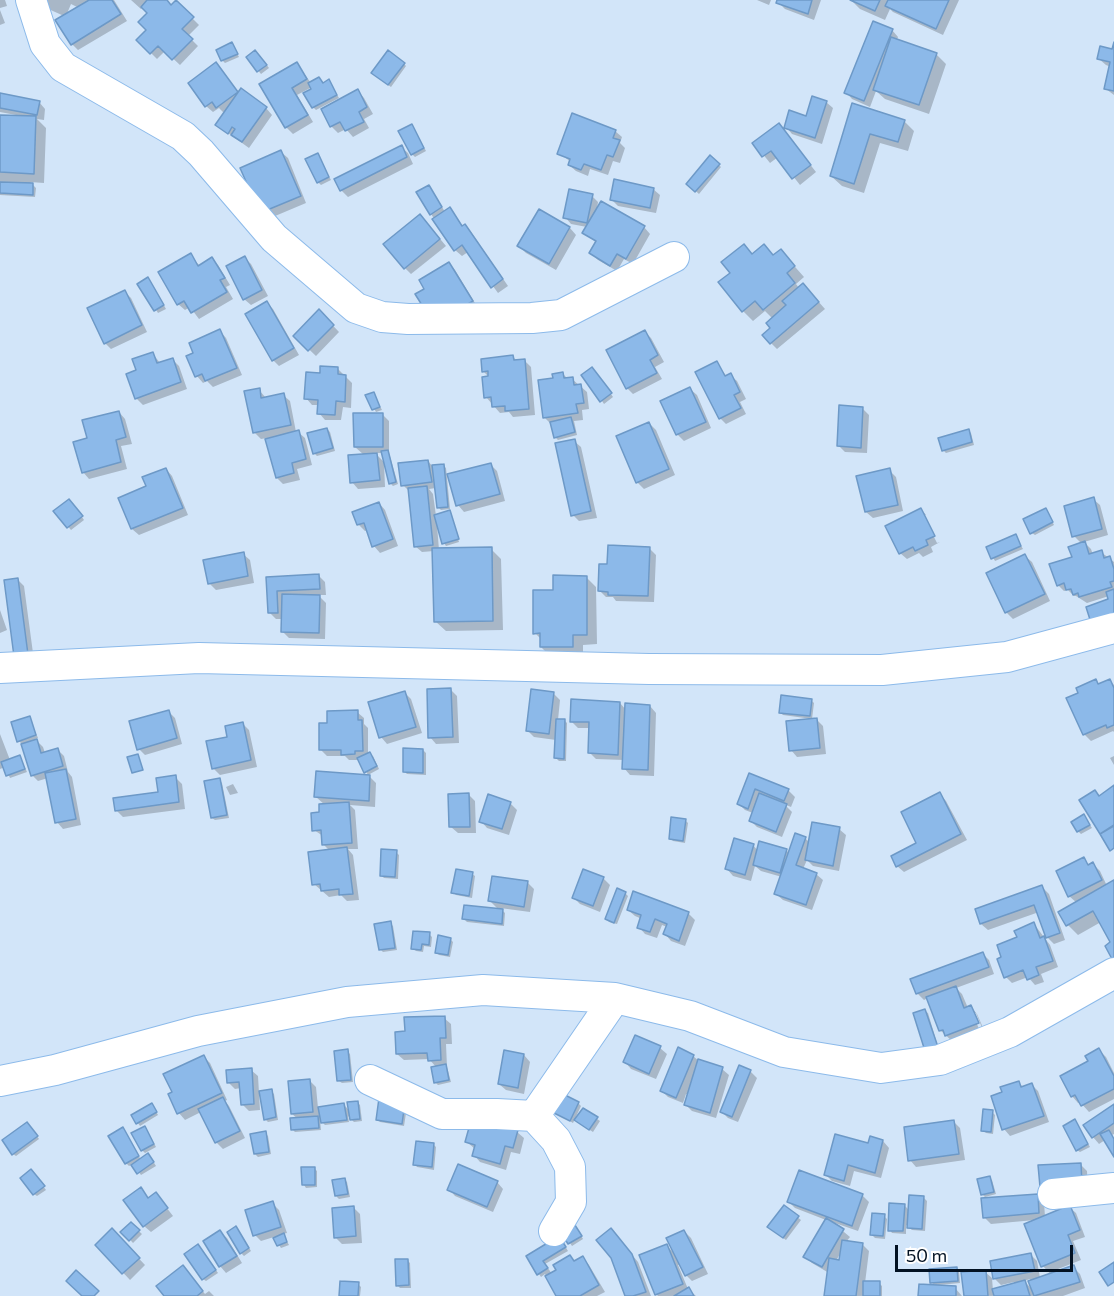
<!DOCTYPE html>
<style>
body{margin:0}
#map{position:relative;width:1114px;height:1296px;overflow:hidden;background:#d2e5f9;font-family:Commissioner,sans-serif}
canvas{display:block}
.scale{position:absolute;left:895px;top:1245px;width:178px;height:27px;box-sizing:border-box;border:3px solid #021122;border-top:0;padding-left:8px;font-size:18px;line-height:21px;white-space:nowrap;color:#021122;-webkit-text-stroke:4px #fff;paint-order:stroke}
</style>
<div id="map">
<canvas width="1114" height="1296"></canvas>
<div class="scale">50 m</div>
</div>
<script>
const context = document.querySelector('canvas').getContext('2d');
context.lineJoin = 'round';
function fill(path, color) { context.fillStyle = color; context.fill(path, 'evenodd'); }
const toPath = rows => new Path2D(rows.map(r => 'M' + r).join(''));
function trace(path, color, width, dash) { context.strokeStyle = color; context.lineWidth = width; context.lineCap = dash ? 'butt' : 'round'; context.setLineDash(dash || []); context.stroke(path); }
fill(toPath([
 [0,0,5,0,7,6,0,8],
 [37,0,114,0,127,21,78,50,72,44,64,16,44,7],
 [71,4,79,8,66,16],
 [131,0,165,0,172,7,176,2,199,25,188,36,198,46,180,65,165,51,157,59,138,40,148,30,149,13,143,7,141,9],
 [757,0,771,0,769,5],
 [779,0,821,0,814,20,785,9,778,2],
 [851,0,959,0,943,35,893,12,890,9,885,20,860,9],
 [0,10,5,23,0,25],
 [892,30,898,37,897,40,936,54,946,64,929,114,885,99,876,91,870,107,852,99,846,92],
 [232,44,239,57,225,63,222,60],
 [1114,49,1114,95,1106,89,1111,67,1106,65,1099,59],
 [258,54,269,68,261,74,248,58],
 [216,64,239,94,266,108,272,115,249,148,217,125,225,114,219,108,213,112,206,106],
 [297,64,311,83,331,84,339,98,316,110,313,107,314,89,312,87,297,95,313,122,293,134,286,127,261,85],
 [404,64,406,66,391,87,376,76],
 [358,91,364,98,373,114,364,119,369,128,353,137,346,129,338,133,331,126],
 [0,95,39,102,45,109,44,120,37,119,46,128,44,183,30,182,36,188,35,197,0,195,0,116,16,117,16,115,0,112],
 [826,102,833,108,822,144,792,134,786,127,807,118],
 [853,105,904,121,914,131,908,151,880,143,864,193,842,186,831,176],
 [779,125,816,172,800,185,778,157,770,163,754,143],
 [414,128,426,151,415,157,412,154],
 [615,131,622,137,620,143,625,148,620,163,613,161,608,175,590,169,588,176,576,171,569,165,571,162,559,153],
 [401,147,408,153,413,164,348,197,341,190],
 [281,152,288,158,306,203,268,219,261,212],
 [317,155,331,180,321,185,318,182],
 [710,157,721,167,699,194,688,184],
 [431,189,445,212,449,209,463,227,465,226,471,232,508,286,498,293,468,252,462,256,455,250,431,214],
 [653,189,660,195,656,213,618,206,611,199],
 [592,196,598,202,597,209,644,227,650,234,633,264,624,259,617,271,598,260,591,253,597,243,584,233,587,227,571,224,565,217],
 [539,211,570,228,576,235,556,270,526,253,519,246],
 [426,222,446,246,411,274,405,268],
 [781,251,804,277,796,284,799,288,809,291,825,309,777,349,771,343,773,319,765,311,753,321,743,311,753,255,774,257],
 [190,255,200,266,212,259,218,265,230,285,226,287,233,299,199,319,190,307,185,310,178,304],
 [245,258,251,264,268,296,251,305,244,299],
 [449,263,455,270,478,308,426,289],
 [151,282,166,309,158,313,140,284],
 [124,291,131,298,147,332,111,349,105,343],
 [267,303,273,309,299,355,279,366,273,360],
 [319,311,339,332,316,356,295,336],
 [220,331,226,338,242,375,213,387,207,381,203,383,197,376],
 [645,332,651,338,664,362,655,367,662,379,633,394,627,388],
 [153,354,160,363,172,359,179,366,187,389,143,405,136,398,138,371],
 [512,356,517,361,524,360,531,367,535,415,513,417,509,412,500,413,486,397,490,378,483,371],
 [717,363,727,377,730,375,737,381,746,399,740,402,746,414,726,424,720,418],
 [338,369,352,383,351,408,343,407,341,420,325,420,319,413,319,405,312,405,306,398,322,375],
 [595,371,613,397,604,404,602,401],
 [563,374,568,379,572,379,587,392,589,409,582,410,583,420,574,421,577,435,558,440,555,437,551,424,544,417],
 [690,389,697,395,711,428,684,441,677,434],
 [259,390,266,398,283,395,290,401,296,432,298,432,305,438,312,465,297,469,300,480,283,484,277,478,267,438,261,439,254,432],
 [373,393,382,410,376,412,367,396],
 [862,408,869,415,867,453,845,452,839,446],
 [119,412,125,419,132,444,121,446,127,469,89,479,83,472,89,439],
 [382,414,389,421,389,453,398,484,393,486,390,483,383,453,375,453,384,462,385,487,358,489,352,482,364,455,355,447],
 [649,423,656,430,675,475,644,489,637,482],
 [327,429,330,432,335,451,317,456,314,453],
 [968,430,971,433,974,445,946,453,943,450],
 [574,441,581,447,597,518,579,521,573,515],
 [428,461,433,467,443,465,446,468,450,509,441,510,438,507,436,488,429,489,433,494,436,516,450,512,451,513,450,513,459,542,446,546,444,543,438,524,437,525,439,550,491,549,501,559,503,630,446,631,435,621,434,551,422,552,415,546,410,492,403,485],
 [490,464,497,471,505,501,464,512,458,505],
 [166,469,172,476,188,515,139,535,132,529,120,498,148,487],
 [889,470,896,477,903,511,873,518,866,512],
 [1093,499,1100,505,1108,535,1084,542,1091,549,1093,555,1101,552,1114,562,1114,626,1109,596,1087,603,1076,596,1074,596,1068,590,1064,591,1058,585,1082,544,1074,536],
 [72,503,84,520,71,530,55,511],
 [379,503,385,510,398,546,380,553,374,546,368,530,365,531,358,524],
 [921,509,926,515,923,515,937,543,940,542,926,515,940,542,931,547,933,552,923,557,919,553,907,559,900,553],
 [1048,513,1054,525,1035,535,1032,533],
 [1015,536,1023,549,995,561,988,548],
 [649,548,656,555,654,602,616,601,613,597,606,597,600,591,609,566],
 [243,554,250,560,254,583,216,590,209,583],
 [1025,556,1032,562,1050,601,1013,619,1007,613,988,574],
 [319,576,325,582,326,595,318,595,326,603,325,639,289,638,283,632,283,619,276,619,269,612,268,578],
 [586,577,596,587,597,644,583,645,583,657,551,657,541,647,541,639,535,633,555,591],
 [18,580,24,586,35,668,23,669],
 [0,610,7,630,0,633],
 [1096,680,1100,685,1110,681,1114,685,1114,732,1113,731,1091,741,1084,734,1080,694],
 [451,690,457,696,459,743,436,744,430,737],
 [405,693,411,699,422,733,387,744,381,737],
 [553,693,560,700,558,720,565,721,567,723,566,761,559,761,556,758,556,740,534,737,528,731],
 [811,700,814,703,812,719,783,715,780,712],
 [620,703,626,710,650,706,656,713,654,776,630,775,624,768,624,760,596,759,589,752,590,728,578,728,571,721],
 [168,711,175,718,182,744,145,755,139,749],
 [357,712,364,718,364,724,368,728,368,754,373,756,379,769,368,775,360,760,349,760,345,756,327,756,321,750,329,725],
 [29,717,38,738,35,739,43,747,45,753,57,749,64,756,68,772,72,777,81,825,63,829,57,822,48,778,38,781,32,775,22,744,19,741],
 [816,719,823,726,826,754,797,757,791,750],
 [243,724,249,730,257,767,220,775,213,768,229,738],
 [0,734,10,760,20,757,27,772,10,778,5,767,0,769],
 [423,750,426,753,426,775,407,774,404,771],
 [1114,756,1114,765,1110,758],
 [750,775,788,790,795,797,791,807,784,804,792,812,782,837,757,827,750,820,753,813,745,810,739,804],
 [175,777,182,784,185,809,123,817,116,810,160,794],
 [370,777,376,783,375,807,350,805,355,810,358,849,348,849,353,855,359,900,347,901,341,895,329,897,314,884,330,851,323,844,323,836,314,830,325,805,316,797],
 [219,780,222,783,229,818,215,820,212,818],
 [233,784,238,793,230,795,226,787],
 [940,794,946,801,967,840,904,872,897,866,918,843],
 [469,795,475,801,476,833,458,833,451,827],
 [510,803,517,810,509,835,487,828,481,821],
 [1084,816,1092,828,1081,834,1078,831],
 [685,820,688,823,685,843,673,841,670,838],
 [839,829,846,835,839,871,813,866,807,860,803,869,816,874,823,880,812,910,783,900,776,894,782,877,761,871,755,866,751,881,733,876,727,869,753,845,758,851,786,850,790,854,805,838,810,843],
 [396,852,399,855,398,879,384,878,381,875],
 [1083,859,1090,866,1093,864,1100,871,1107,886,1114,882,1114,959,1112,943,1101,922,1078,935,1068,925,1060,912,1077,903,1069,896],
 [472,874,475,876,472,898,456,895,453,892],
 [603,878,610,885,600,912,580,904,574,898],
 [527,882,534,889,530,912,500,908,505,913,504,926,467,922,464,919,499,910,490,901],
 [1042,887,1049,894,1065,940,1054,944,1047,937,1039,912,988,930,981,924,977,910],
 [625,893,628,896,617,924,609,922,607,919],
 [628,910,688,913,695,920,685,946,671,941,665,934,667,927,662,925,657,938,645,934,639,927,642,919,635,916],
 [390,923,393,926,397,950,383,952,380,949],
 [1034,924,1050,945,1058,967,1041,974,1044,982,1035,985,1028,977,1012,983,1006,977,1019,938],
 [429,934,432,937,431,947,424,946,423,952,416,951,413,948],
 [450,939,453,942,450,957,439,955,436,952],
 [983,954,989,960,994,974,956,988,962,994,968,1008,971,1007,977,1014,984,1030,953,1042,940,1030,928,998,924,1000,917,993],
 [972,1013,976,1013,983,1030,980,1031],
 [925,1011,928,1013,939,1050,930,1053],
 [444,1018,451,1024,452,1044,446,1044,447,1067,451,1082,438,1085,435,1082,436,1067,429,1059,404,1060,397,1054,407,1033],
 [636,1037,660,1048,667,1054,656,1079,631,1069,625,1062],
 [1099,1050,1106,1057,1114,1073,1114,1099,1089,1112,1080,1102,1078,1103,1072,1096,1090,1062],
 [347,1051,350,1054,353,1082,342,1083,339,1081],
 [524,1055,530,1062,524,1094,506,1090,499,1084],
 [693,1056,699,1061,722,1069,729,1075,716,1118,692,1111,686,1105,689,1095,686,1094,683,1103,668,1097,661,1090],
 [204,1057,210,1063,227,1100,225,1101,229,1106,245,1138,223,1149,217,1143,201,1112,185,1120,179,1113],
 [251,1070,258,1076,259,1093,271,1091,274,1094,278,1120,268,1122,265,1119,261,1094,259,1094,260,1110,249,1111,242,1104,241,1088,235,1089,228,1082],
 [750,1071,757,1078,738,1122,728,1118,722,1112],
 [309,1080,316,1087,318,1108,344,1105,350,1111,357,1102,360,1105,362,1121,354,1122,348,1116,349,1122,325,1125,320,1120,321,1130,295,1132,292,1129,298,1119,292,1114],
 [1019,1083,1024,1088,1032,1085,1038,1091,1049,1122,1010,1136,1004,1129,993,1097,1004,1093],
 [578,1103,581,1106,573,1123,556,1113],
 [1114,1105,1114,1134,1112,1135,1114,1139,1114,1154,1105,1140,1099,1144,1093,1137],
 [407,1107,404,1126,380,1122,377,1119],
 [154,1108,158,1115,140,1126,133,1116],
 [992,1112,995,1115,993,1134,986,1133,983,1130],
 [597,1119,600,1121,593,1132,579,1123],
 [954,1122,960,1128,965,1160,916,1167,910,1160],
 [1077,1124,1090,1147,1080,1152,1077,1150],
 [30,1126,39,1139,16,1156,13,1154],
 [147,1130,156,1147,145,1153,142,1150],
 [125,1132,141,1160,151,1158,156,1166,141,1175,133,1164,129,1166,126,1163],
 [517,1132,524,1138,520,1154,511,1152,506,1170,480,1162,474,1155,475,1149,467,1142],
 [265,1133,268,1136,271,1154,258,1157,255,1154],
 [883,1141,889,1148,881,1178,854,1171,850,1186,832,1181,826,1175,869,1145],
 [433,1144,436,1147,434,1170,417,1167,415,1164],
 [1080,1164,1087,1171,1088,1191,1048,1193],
 [314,1168,317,1171,317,1187,306,1188,304,1185],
 [34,1174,46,1190,37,1196,34,1194],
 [989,1177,992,1180,996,1194,985,1197,982,1194],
 [344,1179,347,1182,350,1197,339,1199,336,1196],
 [497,1182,503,1189,493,1212,455,1196,449,1189],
 [140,1189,149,1199,156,1194,173,1216,151,1232,144,1226],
 [862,1195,869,1202,858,1231,832,1222,850,1237,846,1242,862,1244,869,1251,865,1283,879,1283,882,1286,882,1296,826,1296,829,1273,812,1263,805,1256,826,1220,795,1208,789,1202],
 [842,1250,841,1261,836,1261],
 [1037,1195,1044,1202,1045,1217,1069,1207,1076,1213,1085,1237,1073,1241,1081,1260,1053,1271,1054,1274,1073,1267,1080,1274,1085,1288,1063,1296,1035,1296,1033,1294,1034,1296,996,1296,993,1291,993,1296,965,1296,985,1272,992,1278,993,1291,1014,1285,1014,1282,1001,1285,994,1278,1031,1255,1037,1261,1040,1278,1051,1275,1043,1266,1026,1225,1035,1220,991,1224,984,1217],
 [1030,1279,1033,1290,1024,1281],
 [924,1198,927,1201,925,1231,912,1230,906,1225,906,1234,892,1233,890,1230,904,1205,910,1211],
 [272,1203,279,1210,287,1233,283,1234,289,1245,281,1248,274,1237,261,1241,255,1235],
 [353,1207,360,1214,362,1243,342,1244,336,1238],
 [784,1207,801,1220,786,1240,772,1230],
 [884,1216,887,1219,885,1239,875,1238,872,1235],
 [131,1224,142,1234,133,1243,123,1232],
 [576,1227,583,1239,572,1246,562,1231],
 [112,1230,145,1265,130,1280,97,1245],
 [239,1231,251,1251,244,1256,241,1253],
 [684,1231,691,1238,708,1274,692,1281,686,1275,681,1264,678,1265,688,1289,696,1296,658,1296,656,1294,667,1246,675,1254],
 [220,1232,227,1238,242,1263,226,1273,220,1266],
 [617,1237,638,1262,651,1296,626,1296],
 [562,1241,568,1251,545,1264,552,1274,583,1258,589,1265,605,1292,597,1296,557,1296,545,1274,541,1277,539,1274,528,1257],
 [201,1249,218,1273,206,1281,203,1279],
 [407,1260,410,1263,411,1288,400,1288,397,1285],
 [957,1269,959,1272,960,1283,939,1285,939,1287,955,1288,962,1296,919,1296,936,1286,931,1282],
 [189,1274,205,1294,209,1291,214,1296,166,1296],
 [358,1284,361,1287,360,1296,341,1296]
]), '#0003');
const building = toPath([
 [89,0,112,0,121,14,71,45,55,20,89,0],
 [147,0,167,0,171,5,176,0,194,17,182,29,193,39,172,60,158,46,150,54,136,40,146,30,138,22,147,13,141,7,147,0],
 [777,0,812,0,808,14,776,3,777,0],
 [850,0,880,0,875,11,850,0],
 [888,0,949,0,936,29,885,6,888,0],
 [873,21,893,29,864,101,844,93,873,21],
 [891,37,937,53,919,105,873,90,891,37],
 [232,42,238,54,221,61,216,50,232,42],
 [1114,42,1114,91,1104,89,1110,62,1097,59,1100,46,1112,49,1114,42],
 [255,50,267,65,257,72,246,57,255,50],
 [388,50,405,63,388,85,371,73,388,50],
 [216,62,238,92,216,108,212,102,205,107,188,83,216,62],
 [297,62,307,79,292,88,308,115,285,128,259,84,297,62],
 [319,77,323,83,329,79,337,95,312,108,303,93,311,89,308,83,319,77],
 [241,88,267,107,242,142,231,135,235,129,232,127,228,134,215,125,241,88],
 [358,89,367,107,359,112,364,122,345,131,340,122,330,127,321,109,358,89],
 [0,93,40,101,37,115,0,108,0,93],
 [812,96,827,101,815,138,784,128,789,110,806,116,812,96],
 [852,103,905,120,898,142,870,134,854,184,830,176,852,103],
 [572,113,616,130,613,138,620,140,613,157,607,155,601,170,584,164,581,170,568,165,570,159,557,154,572,113],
 [0,115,36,116,34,174,0,172,0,115],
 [779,123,811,165,792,179,771,151,762,157,752,143,779,123],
 [412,124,424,148,411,155,398,131,412,124],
 [402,145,407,157,340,191,334,179,402,145],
 [281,150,301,196,260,213,240,168,281,150],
 [318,153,329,177,317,183,305,159,318,153],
 [710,155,720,164,695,192,686,184,710,155],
 [614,179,654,188,650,208,610,200,614,179],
 [0,182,33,183,33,195,0,193,0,182],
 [429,185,442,207,430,215,416,192,429,185],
 [569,189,593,194,587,223,563,218,569,189],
 [601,201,645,226,626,259,617,254,610,266,589,253,596,241,582,233,601,201],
 [450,207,462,226,465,224,503,279,491,288,462,245,454,251,432,219,450,207],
 [539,209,570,227,549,264,517,246,539,209],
 [420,214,440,239,404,269,383,244,420,214],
 [744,244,752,254,764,244,773,255,781,249,795,266,787,273,795,283,763,310,755,301,742,312,718,282,730,273,721,262,744,244],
 [191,253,198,266,212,257,225,278,220,280,227,292,191,313,184,301,177,305,158,272,191,253],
 [245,256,262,290,243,300,226,266,245,256],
 [449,262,473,301,442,319,425,310,415,294,424,289,419,280,449,262],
 [148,277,164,305,154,311,137,284,148,277],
 [803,283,819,302,770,344,762,335,770,328,766,323,786,305,782,301,803,283],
 [125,290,142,325,104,344,87,308,125,290],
 [267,301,294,348,272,361,245,314,267,301],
 [319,309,334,325,308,351,293,336,319,309],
 [220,329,237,368,205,381,202,374,195,377,186,356,193,353,189,343,220,329],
 [645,330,658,355,650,360,657,373,626,389,606,350,645,330],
 [153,352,157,363,173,358,181,382,135,399,126,374,136,370,132,359,153,352],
 [513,355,514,360,525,359,529,409,505,411,505,406,492,407,491,397,484,398,482,377,488,376,488,371,482,372,481,359,513,355],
 [717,361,725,376,731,373,740,392,734,395,741,408,719,419,695,372,717,361],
 [320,366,338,367,338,374,346,375,345,402,336,401,335,415,317,414,318,400,304,399,306,372,320,373,320,366],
 [592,367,612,393,600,402,581,375,592,367],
 [563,372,564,378,573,377,574,385,581,384,584,403,576,404,578,413,543,418,538,380,553,378,552,374,563,372],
 [690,387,706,422,676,435,660,401,690,387],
 [260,388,261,398,284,393,291,425,253,433,244,391,260,388],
 [374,392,380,407,372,410,365,395,374,392],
 [839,405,863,407,861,448,837,446,839,405],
 [119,411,126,437,116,440,121,462,82,473,73,442,87,438,82,420,119,411],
 [353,413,383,413,383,447,354,447,353,413],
 [571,417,575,432,554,438,550,422,571,417],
 [649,422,669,469,636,483,616,436,649,422],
 [327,428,333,448,313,454,307,433,327,428],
 [969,429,972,442,942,451,938,438,969,429],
 [299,430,306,459,292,463,294,473,276,478,265,439,299,430],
 [575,439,591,511,571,516,555,443,575,439],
 [388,450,396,482,389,484,381,451,388,450],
 [377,453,380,480,350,483,348,455,377,453],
 [428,460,432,482,401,486,398,463,428,460],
 [491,463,500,494,456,506,447,474,491,463],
 [444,464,448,507,437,508,432,465,444,464],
 [166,468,183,508,131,529,118,498,146,486,142,477,166,468],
 [890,468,898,505,865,512,856,476,890,468],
 [427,486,433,545,414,547,408,488,427,486],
 [1094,497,1102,529,1072,537,1064,506,1094,497],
 [69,499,83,516,67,528,53,511,69,499],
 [379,502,393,539,372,547,364,523,357,525,352,512,379,502],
 [921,508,935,536,926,540,928,545,915,551,913,547,899,554,885,526,921,508],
 [1046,508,1053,522,1030,534,1023,519,1046,508],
 [450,510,459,539,442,544,434,515,450,510],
 [1016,534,1021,546,991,559,986,547,1016,534],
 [1085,541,1089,554,1102,550,1104,558,1110,556,1114,569,1114,581,1110,582,1112,587,1079,597,1078,593,1073,595,1071,589,1066,590,1064,583,1057,586,1049,564,1072,557,1068,547,1085,541],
 [608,545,650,547,648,596,608,595,608,592,598,591,599,564,607,564,608,545],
 [492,547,493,621,434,622,432,548,492,547],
 [244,552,248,576,208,584,203,560,244,552],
 [1025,554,1045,594,1005,613,986,573,1025,554],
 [319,574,320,589,277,591,278,613,268,613,266,577,319,574],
 [553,575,587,576,587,635,573,635,573,647,540,647,540,633,533,634,533,590,553,590,553,575],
 [18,578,29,662,15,664,4,580,18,578],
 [1114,589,1114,618,1092,626,1086,607,1108,599,1106,592,1114,589],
 [282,594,320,595,319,633,281,632,282,594],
 [1096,679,1098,684,1110,679,1114,688,1114,725,1107,728,1106,725,1083,735,1066,698,1078,693,1076,688,1096,679],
 [451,688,453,737,428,738,427,689,451,688],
 [531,689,554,692,549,734,526,731,531,689],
 [405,691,416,727,379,738,368,702,405,691],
 [781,695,812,699,810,716,779,713,781,695],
 [571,699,620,702,618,755,588,753,589,722,570,722,571,699],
 [625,703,650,705,648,770,622,769,625,703],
 [169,710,177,738,137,750,129,721,169,710],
 [358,710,358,720,362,720,363,751,355,751,355,754,341,755,341,750,319,750,319,723,327,723,327,711,358,710],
 [30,716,36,735,17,742,11,722,30,716],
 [817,718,820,748,789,751,786,721,817,718],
 [556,719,565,719,564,759,554,758,556,719],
 [243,722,251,760,212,769,206,741,227,737,225,726,243,722],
 [37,739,41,753,58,748,63,766,31,776,21,744,37,739],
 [403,748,423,749,423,773,403,772,403,748],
 [370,752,377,766,364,773,357,758,370,752],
 [138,754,143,770,132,773,127,757,138,754],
 [20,755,25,769,6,776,1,762,20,755],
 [66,769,76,819,55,823,45,773,66,769],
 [316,771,370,775,369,801,314,797,316,771],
 [749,773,789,789,784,801,755,789,748,809,737,804,749,773],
 [176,775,179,802,115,811,113,798,158,792,156,778,176,775],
 [220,778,227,815,211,818,204,781,220,778],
 [1114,785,1114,825,1100,834,1079,800,1095,790,1099,796,1114,785],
 [940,792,961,834,896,867,891,856,916,843,901,812,940,792],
 [469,793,470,827,449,827,448,794,469,793],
 [759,793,787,804,776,832,749,821,759,793],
 [488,794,511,802,502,829,479,822,488,794],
 [349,802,352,843,322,845,321,830,312,831,311,813,319,812,319,804,349,802],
 [1084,814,1090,825,1077,832,1071,822,1084,814],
 [671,817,686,819,683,841,669,839,671,817],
 [812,822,840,827,833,866,805,860,812,822],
 [1114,826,1114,848,1110,851,1100,834,1114,826],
 [795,833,806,837,796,865,817,873,806,905,774,894,795,833],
 [734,838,754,844,745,875,725,869,734,838],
 [759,841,787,849,780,873,753,865,759,841],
 [347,847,353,894,339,895,339,889,321,891,320,884,312,885,308,852,347,847],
 [381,849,397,850,395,877,380,876,381,849],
 [1084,857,1088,865,1093,862,1102,880,1068,897,1056,871,1084,857],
 [456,869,473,872,469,896,451,893,456,869],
 [583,869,604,877,593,906,572,898,583,869],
 [492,876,528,881,524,907,488,901,492,876],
 [1114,880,1114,958,1112,959,1105,946,1110,942,1093,911,1066,926,1058,912,1114,880],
 [1042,885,1060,933,1046,938,1034,905,980,924,975,909,1042,885],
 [617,888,626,892,614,923,605,919,617,888],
 [633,891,689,912,679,941,663,934,667,924,655,919,650,932,637,928,641,915,627,910,633,891],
 [464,905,503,909,502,924,462,919,464,905],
 [391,921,395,948,379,950,374,924,391,921],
 [1034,922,1040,938,1044,936,1053,961,1036,967,1039,975,1027,980,1023,970,1004,978,997,959,1001,957,997,945,1017,937,1014,931,1034,922],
 [413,931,430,932,429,945,422,944,421,950,411,949,413,931],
 [438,935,451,938,448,955,435,953,438,935],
 [983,952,989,967,916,994,910,979,983,952],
 [956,986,964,1008,971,1005,979,1023,945,1036,943,1030,939,1031,926,997,956,986],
 [925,1009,938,1047,925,1051,913,1013,925,1009],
 [445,1016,446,1038,440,1038,441,1060,428,1061,427,1053,396,1054,395,1032,405,1031,404,1017,445,1016],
 [635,1035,661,1046,649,1074,623,1062,635,1035],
 [678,1047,694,1055,676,1098,660,1091,678,1047],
 [1099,1048,1114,1076,1114,1089,1081,1106,1075,1095,1071,1097,1060,1076,1088,1061,1085,1056,1099,1048],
 [348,1049,351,1080,337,1081,334,1051,348,1049],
 [504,1050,524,1054,518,1088,498,1084,504,1050],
 [204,1055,222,1093,177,1114,168,1094,172,1092,163,1074,204,1055],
 [698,1059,723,1067,710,1113,684,1105,698,1059],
 [446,1064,449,1080,434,1083,431,1067,446,1064],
 [739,1065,751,1070,732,1117,720,1112,739,1065],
 [252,1068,254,1104,241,1105,239,1082,227,1083,226,1070,252,1068],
 [310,1079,313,1112,291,1114,288,1081,310,1079],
 [1019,1081,1021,1087,1032,1083,1044,1116,1002,1130,991,1096,1002,1092,1000,1087,1019,1081],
 [272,1089,276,1117,264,1120,259,1091,272,1089],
 [563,1094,579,1102,570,1121,554,1113,563,1094],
 [223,1097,240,1131,215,1143,198,1109,223,1097],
 [379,1098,405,1102,402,1124,376,1120,379,1098],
 [358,1101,360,1119,350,1120,347,1102,358,1101],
 [152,1103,157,1112,136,1124,131,1115,152,1103],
 [344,1103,347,1120,321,1123,318,1107,344,1103],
 [1114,1104,1114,1123,1092,1138,1083,1125,1114,1104],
 [583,1108,598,1117,589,1130,574,1120,583,1108],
 [983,1109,993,1110,991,1132,981,1131,983,1109],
 [318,1116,319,1128,291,1130,290,1118,318,1116],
 [472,1117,518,1130,513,1148,505,1146,500,1164,472,1156,475,1145,465,1142,472,1117],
 [1075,1119,1088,1144,1076,1151,1063,1126,1075,1119],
 [954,1120,959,1154,908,1161,904,1127,954,1120],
 [27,1122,38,1136,12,1155,2,1140,27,1122],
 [145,1126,154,1144,141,1151,131,1133,145,1126],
 [123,1127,139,1156,125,1164,108,1136,123,1127],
 [1109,1130,1114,1139,1114,1157,1100,1134,1109,1130],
 [266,1131,269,1152,254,1154,250,1134,266,1131],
 [835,1134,868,1143,870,1136,883,1140,875,1173,848,1165,844,1181,824,1175,835,1134],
 [416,1141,434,1143,432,1167,413,1165,416,1141],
 [148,1153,154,1162,137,1174,131,1165,148,1153],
 [1081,1163,1082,1185,1040,1187,1038,1165,1081,1163],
 [458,1164,498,1181,487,1207,447,1190,458,1164],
 [301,1167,315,1167,315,1185,302,1185,301,1167],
 [31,1169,45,1186,33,1195,20,1178,31,1169],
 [799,1170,863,1194,852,1226,787,1202,799,1170],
 [990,1176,994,1192,981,1195,977,1179,990,1176],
 [345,1178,348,1194,335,1196,332,1180,345,1178],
 [141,1187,148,1198,156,1192,168,1208,143,1227,123,1200,141,1187],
 [1038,1194,1039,1213,983,1218,981,1198,1038,1194],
 [909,1195,924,1196,922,1229,907,1228,909,1195],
 [273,1201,281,1227,253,1236,245,1210,273,1201],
 [889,1203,905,1204,903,1231,888,1231,889,1203],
 [784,1205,799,1216,783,1238,767,1227,784,1205],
 [1070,1205,1080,1230,1068,1235,1075,1253,1041,1267,1024,1224,1070,1205],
 [354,1206,356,1236,334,1238,332,1208,354,1206],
 [872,1213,885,1214,883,1236,870,1235,872,1213],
 [826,1218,844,1229,822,1267,803,1257,826,1218],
 [131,1222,140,1230,129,1241,120,1232,131,1222],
 [573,1222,582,1236,568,1244,560,1231,573,1222],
 [236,1226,249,1248,240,1254,227,1232,236,1226],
 [112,1228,140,1258,122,1274,95,1245,112,1228],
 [611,1228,632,1254,646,1292,633,1296,625,1296,611,1258,596,1240,611,1228],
 [220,1230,237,1256,219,1267,203,1241,220,1230],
 [684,1230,703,1267,685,1276,666,1238,684,1230],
 [284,1233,287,1242,277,1246,273,1238,284,1233],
 [559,1236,566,1247,543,1261,548,1268,537,1275,526,1256,559,1236],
 [842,1240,863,1243,856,1296,824,1296,829,1258,839,1260,842,1240],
 [198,1244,216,1270,202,1280,184,1254,198,1244],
 [667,1244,683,1284,655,1295,639,1255,667,1244],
 [1031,1253,1035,1271,993,1279,990,1261,1031,1253],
 [570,1255,574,1261,583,1256,599,1285,580,1296,556,1296,545,1276,556,1270,553,1265,570,1255],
 [395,1259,408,1259,409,1285,396,1286,395,1259],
 [1114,1262,1114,1282,1108,1286,1099,1272,1114,1262],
 [183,1265,203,1291,197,1296,164,1296,156,1286,183,1265],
 [1074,1265,1080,1282,1034,1296,1028,1281,1074,1265],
 [957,1267,958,1281,930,1283,929,1269,957,1267],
 [76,1270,99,1291,94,1296,82,1296,66,1281,76,1270],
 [986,1270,988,1296,964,1296,961,1272,986,1270],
 [1025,1280,1030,1296,994,1296,992,1289,1025,1280],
 [340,1281,359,1282,358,1296,339,1296,340,1281],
 [863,1281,880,1281,880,1296,863,1296,863,1281],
 [919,1284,956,1286,956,1296,918,1296,919,1284],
 [689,1287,694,1296,674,1296,689,1287]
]);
fill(building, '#8cb9e9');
trace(building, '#6d99c7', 1.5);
const minor = toPath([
 [31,0,45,44,63,67,183,136,201,153,274,238,356,308,382,317,408,319,532,318,561,315,674,257],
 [0,668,199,658,649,669,882,670,1007,657,1114,628],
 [370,1080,442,1114,497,1114,534,1116,556,1140,570,1167,571,1202,554,1231],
 [0,1081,55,1070,198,1031,347,1002,483,990,615,998,690,1016,784,1052,881,1068,940,1060,1010,1032,1114,973],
 [534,1116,615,998],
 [1053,1194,1114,1188]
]);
trace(minor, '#8cbaea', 32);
trace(minor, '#fff', 30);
</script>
